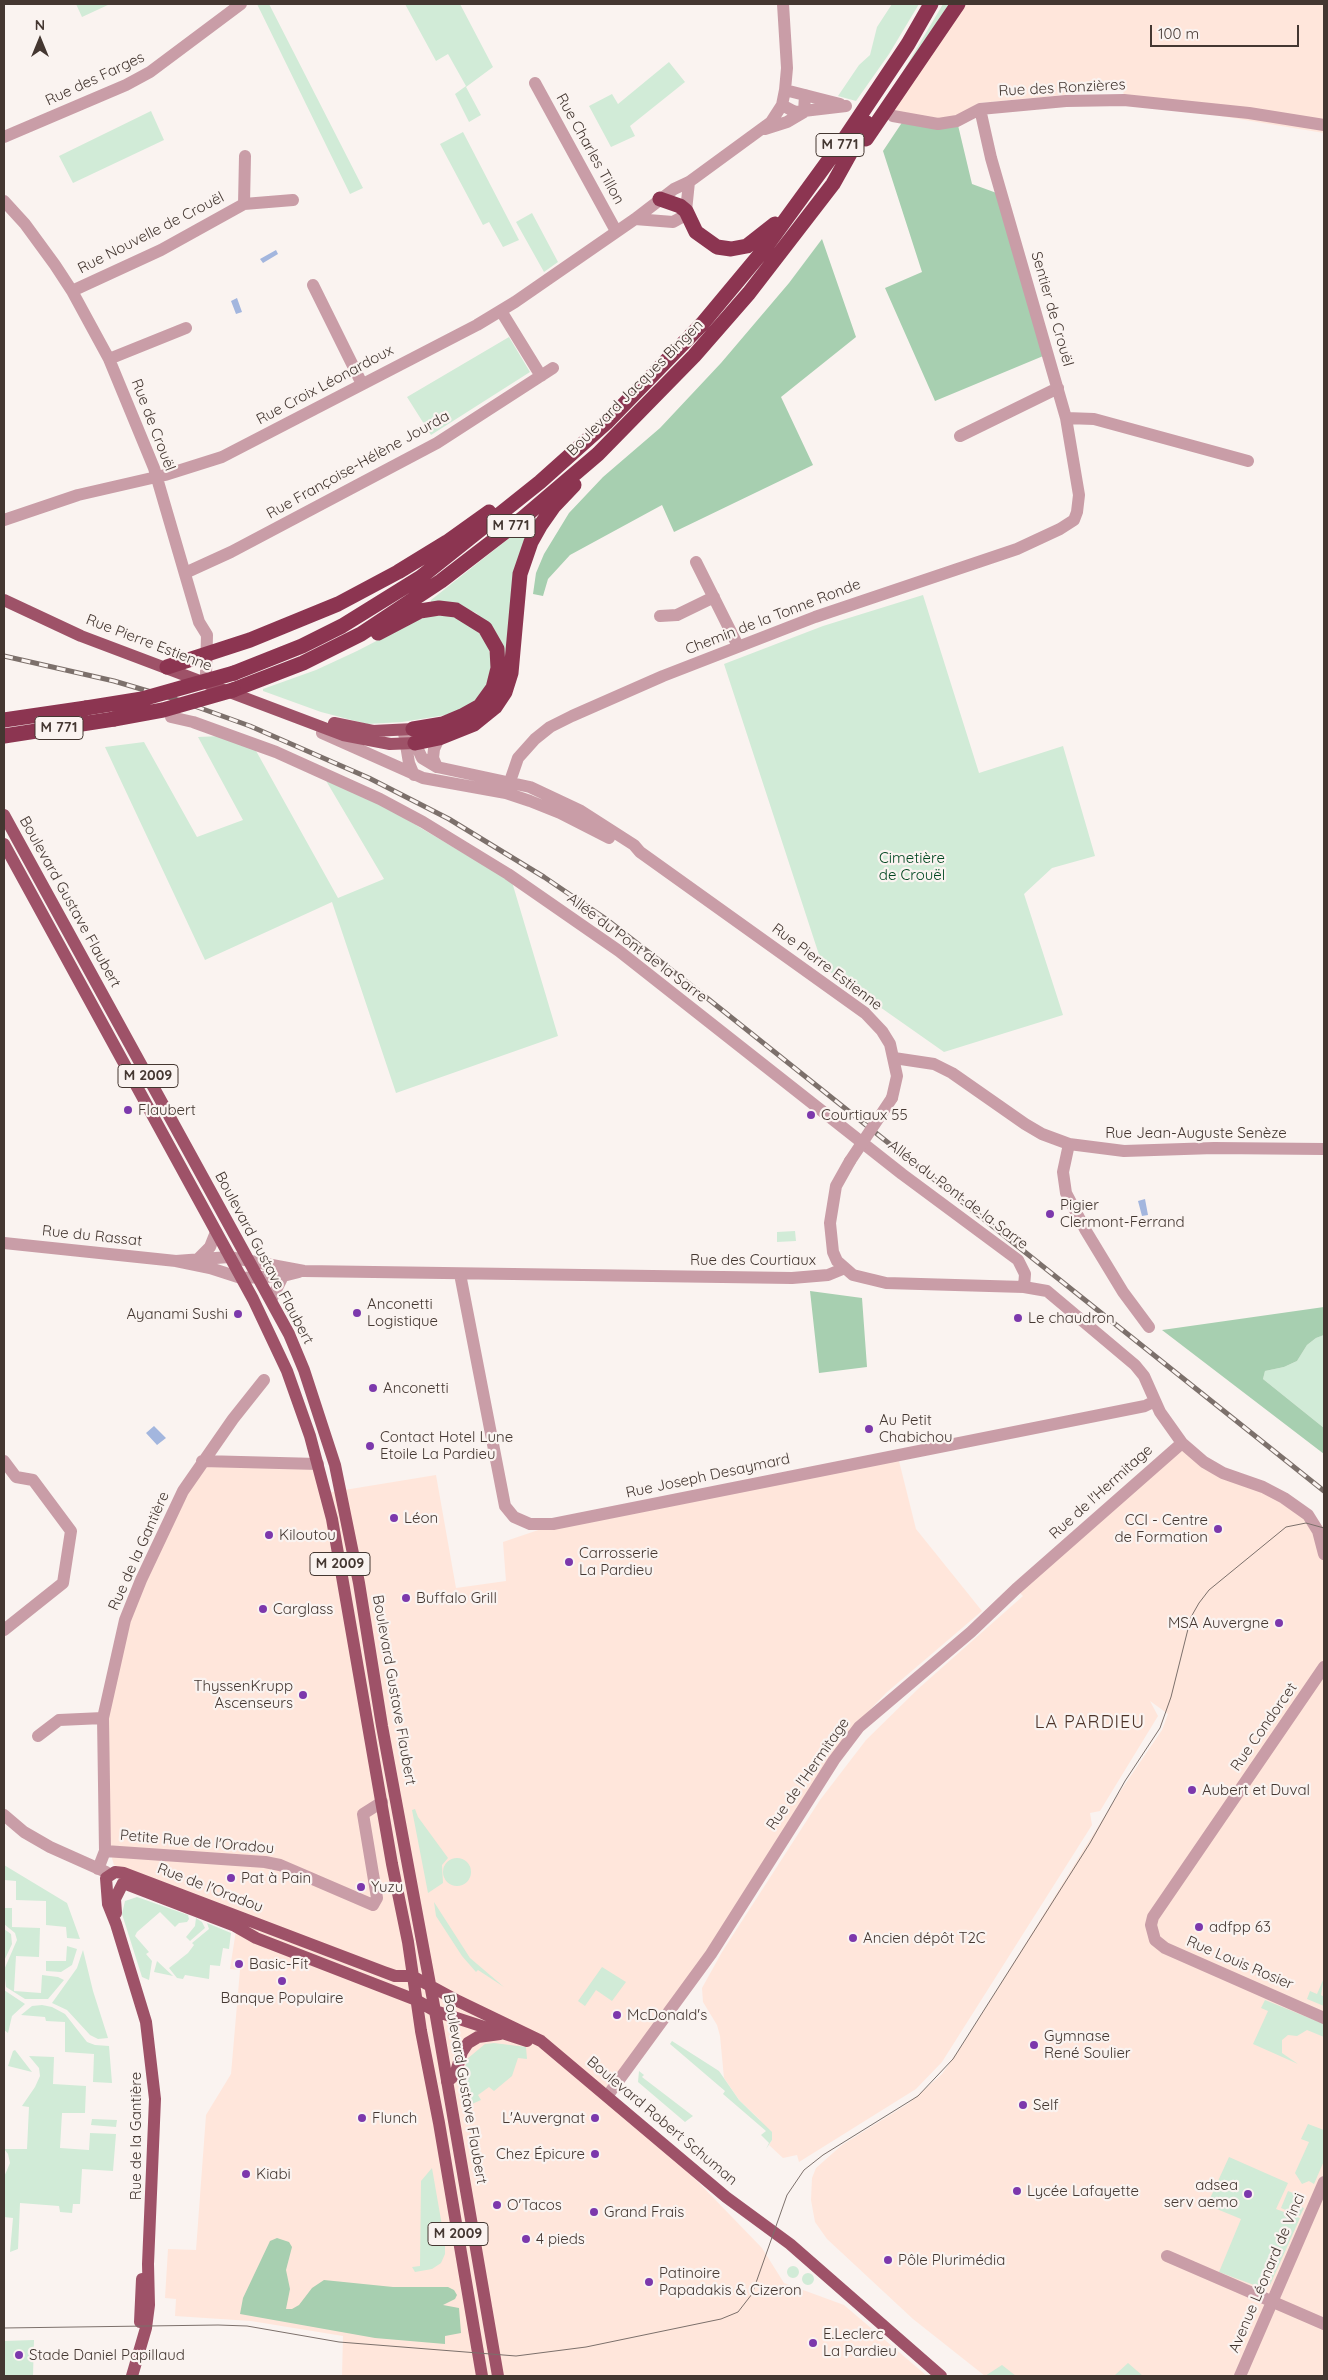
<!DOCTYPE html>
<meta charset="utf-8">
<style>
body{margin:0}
#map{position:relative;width:1328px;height:2380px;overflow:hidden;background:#faf3f0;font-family:Quicksand,sans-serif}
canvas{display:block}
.frame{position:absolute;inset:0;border:5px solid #443731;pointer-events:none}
.north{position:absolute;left:15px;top:15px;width:50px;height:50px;-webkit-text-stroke:4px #faf3f0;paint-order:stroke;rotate:0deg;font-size:14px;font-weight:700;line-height:20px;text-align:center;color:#443731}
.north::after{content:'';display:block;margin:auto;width:18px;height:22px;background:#443731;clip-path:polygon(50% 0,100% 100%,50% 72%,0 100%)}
.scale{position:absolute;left:1150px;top:25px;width:149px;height:22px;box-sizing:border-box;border:2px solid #443731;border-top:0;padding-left:6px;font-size:15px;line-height:18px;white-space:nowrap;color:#443731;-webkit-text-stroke:4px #faf3f0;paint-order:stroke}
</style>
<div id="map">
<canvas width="1328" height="2380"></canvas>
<div class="frame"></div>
<div class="north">N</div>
<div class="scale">100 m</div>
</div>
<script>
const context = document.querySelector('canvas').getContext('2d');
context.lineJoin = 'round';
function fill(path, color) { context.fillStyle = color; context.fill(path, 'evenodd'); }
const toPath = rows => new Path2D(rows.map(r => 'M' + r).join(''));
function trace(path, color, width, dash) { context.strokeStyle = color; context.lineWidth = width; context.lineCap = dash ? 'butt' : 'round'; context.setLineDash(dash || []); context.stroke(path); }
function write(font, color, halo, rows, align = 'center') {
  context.font = font + ' Quicksand,sans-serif'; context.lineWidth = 4.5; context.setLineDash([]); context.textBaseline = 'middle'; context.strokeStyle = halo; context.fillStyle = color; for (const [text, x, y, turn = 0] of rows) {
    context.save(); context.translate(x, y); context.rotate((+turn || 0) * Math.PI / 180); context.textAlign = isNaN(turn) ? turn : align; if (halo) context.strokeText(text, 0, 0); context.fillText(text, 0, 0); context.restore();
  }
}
fill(toPath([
 [963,4,1324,4,1324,133,1124,100,1123,87,1105,91,979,103,955,117,937,120,892,111],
 [1182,1443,1204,1462,1284,1498,1324,1527,1324,2376,985,2376,913,2319,827,2239,815,2222,811,2200,812,2178,816,2168,842,2145,909,2103,942,2074,963,2044,1117,1796,1162,1730,1168,1714,1150,1701,1158,1716,1100,1811,1090,1813,1092,1825,942,2062,916,2089,799,2162,797,2155,783,2158,769,2145,772,2140,759,2119,739,2100,724,2078,720,2036,717,2025,703,2002,702,1988,722,1952,820,1800,866,1740,919,1688,1023,1596,1016,1589],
 [897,1453,916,1529,982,1611,886,1693,866,1714,711,1954,601,2095,675,2159,700,2184,762,2248,784,2283,844,2305,927,2376,342,2376,343,2336,251,2321,175,2316,176,2299,165,2298,168,2249,196,2250,206,2115,231,2074,240,1970,230,1969,239,1911,114,1865,103,1829,103,1718,125,1620,202,1461,318,1464,326,1493,436,1475,456,1588,506,1581,503,1542,553,1525]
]), '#ffe6db');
fill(toPath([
 [76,4,110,4,82,17],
 [257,4,269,4,363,188,350,194],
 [405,4,460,4,493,67,466,87,481,115,469,122,455,94,466,86,448,54,436,61],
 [892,4,919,4,889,54,856,101,838,96,859,65,870,55,877,27],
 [943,4,951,4,901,75],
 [669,62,685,82,630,126,635,136,611,147,589,106,612,94,618,104],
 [151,111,164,140,73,183,59,156],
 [463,132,519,240,503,247,489,222,483,225,440,144],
 [532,213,558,262,544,272,516,222],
 [509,337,530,372,431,435,407,397],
 [527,524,533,529,508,663,489,626,476,613,460,606,431,602,431,600],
 [923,595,979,773,1063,746,1095,856,1052,868,1024,894,1063,1015,944,1052,823,967,724,664,823,626],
 [454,615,475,628,486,641,492,659,489,682,483,693,468,707,446,715,402,722,367,724,321,712,263,691,263,689,316,670,357,651,417,620,430,616],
 [221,736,255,749,338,898,384,879,325,779,372,799,512,882,558,1036,396,1093,332,902,205,960,105,747,144,742,197,837,243,820,198,737],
 [795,1231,796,1241,777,1242,777,1232],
 [1324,1335,1324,1428,1263,1379,1265,1371,1284,1367,1297,1361,1307,1345,1316,1338],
 [415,1809,418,1817,448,1858,442,1865,443,1883,428,1893,412,1810],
 '443 1872a14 14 0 1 1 28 0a14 14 0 1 1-28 0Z',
 [4,1865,67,1903,80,1939,67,1938,66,1927,46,1925,46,1901,16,1900,16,1881,4,1880],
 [137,1897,188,1915,189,1919,187,1922,179,1923,175,1927,160,1912,137,1932,135,1936,149,1952,146,1954,152,1961,149,1980,142,1977,122,1914,125,1901],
 [434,1902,470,1958,504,1987,478,1970,476,1972,462,1956,436,1916],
 [4,1908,12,1908,12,1927,40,1928,39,1957,16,1956,14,1991,41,1993,42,1975,58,1977,64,1980,48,1999,25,1999,6,1987,4,1970,17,1940,15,1933,4,1924],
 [196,1918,202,1922,205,1928,190,1941,186,1937,195,1926],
 [207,1923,231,1933,229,1949,223,1948,220,1966,210,1965,209,1979,185,1975,183,1979,177,1978,169,1968,188,1953,194,1945,192,1943,209,1929],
 [4,1929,11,1934,12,1944,4,1961],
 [67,1946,77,1949,72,1965,61,1972,46,1971,46,1961,66,1961],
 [83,1950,93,1991,108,2038,98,2039,90,2035,67,2010,52,2003,77,1968],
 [157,1961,173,1976,154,1972],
 [602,1967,626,1982,612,2001,596,1990,585,2006,578,2001],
 [1324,1978,1321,1995,1324,1997,1324,2006,1307,1999,1310,1991,1317,1994],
 [4,1990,25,2004,12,2016,8,2033,4,2030],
 [1265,2000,1324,2024,1324,2037,1307,2030,1297,2036,1288,2035,1282,2040,1282,2053,1298,2064,1253,2044,1268,2011,1261,2008],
 [42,2005,52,2007,65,2014,87,2042,95,2045,109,2046,112,2083,93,2082,94,2054,65,2052,65,2022,46,2021,45,2017,21,2015,32,2006],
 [672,2041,719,2071,739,2100,772,2132,772,2140,766,2149,769,2143,761,2135,766,2131,723,2094,725,2091,670,2044],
 [494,2043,526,2047,527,2059,518,2058,512,2076,494,2091,489,2087,478,2095,481,2100,472,2104,464,2104,462,2083,467,2059,485,2044],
 [15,2050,32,2072,8,2066,13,2051],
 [29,2056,54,2057,53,2084,86,2086,85,2113,62,2113,60,2148,89,2150,90,2133,116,2134,113,2171,82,2169,80,2204,73,2204,72,2213,60,2212,59,2206,20,2203,18,2249,10,2252,13,2218,4,2217,4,2177,10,2163,8,2154,4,2149,27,2149,29,2107,22,2106,35,2087,40,2076,39,2068],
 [639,2071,644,2075,642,2077,693,2116,685,2122,638,2082],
 [92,2119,117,2120,116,2127,91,2125],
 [1308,2124,1324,2130,1324,2161,1314,2184,1309,2181,1302,2184,1295,2173,1309,2142,1301,2139],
 [1229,2157,1288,2183,1276,2209,1300,2218,1270,2285,1263,2279,1262,2288,1219,2272,1241,2219,1207,2205],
 [432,2168,445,2243,445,2254,441,2263,432,2269,415,2272,412,2267,420,2266,421,2181],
 [1288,2191,1298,2195,1294,2204,1304,2208,1300,2216,1281,2208],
 '787 2272a6 6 0 1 1 12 0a6 6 0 1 1-12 0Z',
 '802 2279a6 6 0 1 1 12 0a6 6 0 1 1-12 0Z',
 [34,2340,33,2376,4,2376,4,2341],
 [1128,2363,1143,2376,1113,2376,1115,2375],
 [1002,2365,1016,2376,985,2376]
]), '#d1ebd7');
fill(toPath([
 [905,118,957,121,972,184,1002,195,1048,354,935,401,885,288,922,272,883,151],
 [822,239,856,337,781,397,813,465,674,532,662,505,570,555,548,579,543,596,533,594,536,573,544,554,569,513,603,477,660,428,721,363,789,283],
 [810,1291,862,1298,867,1367,819,1373],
 [1324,1307,1324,1335,1316,1338,1307,1345,1297,1361,1284,1367,1265,1371,1263,1379,1324,1428,1324,1454,1162,1330],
 [277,2238,289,2242,292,2247,286,2270,290,2289,286,2309,292,2309,299,2305,312,2288,324,2280,393,2287,448,2287,454,2290,457,2295,455,2299,443,2305,459,2308,461,2333,445,2336,445,2344,375,2338,240,2314,243,2298,270,2241]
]), '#a7cfb0');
fill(toPath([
 [276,250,278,254,263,263,260,259],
 [237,298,242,312,236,314,231,301],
 [1145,1199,1148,1215,1142,1216,1138,1201],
 [154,1426,166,1438,157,1445,146,1433]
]), '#a3b6de');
trace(toPath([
 [535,83,616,231],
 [785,90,840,104],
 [782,105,795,112,846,106],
 [893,116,938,124,957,121,980,109,1066,101,1124,100,1249,113,1324,125],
 [765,129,787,122,804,112,805,95],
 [4,137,126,85,150,72,241,4],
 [4,201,25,224,55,265,72,291,109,359,154,468,199,622,207,635,206,674,214,685],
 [244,204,245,156],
 [635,219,673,222,682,217,686,211,689,182],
 [313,285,362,384],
 [72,291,161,250,244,204,293,200],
 [501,311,541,376],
 [109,359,186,328],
 [1066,418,1094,419,1248,461],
 [960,436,1058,388],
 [4,520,78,495,165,475,222,457,477,325,515,302,635,219,674,189,689,182,771,122,782,105,785,90,787,68,783,4],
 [696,562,738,646],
 [185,573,231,552,437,443,553,368],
 [660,616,677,615,714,597],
 [171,717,193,722,276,752,380,799,423,822,508,874,619,951,902,1174,1018,1260,1025,1274,1024,1287],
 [322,733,423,778,506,793,530,801,560,813,609,838],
 [404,733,409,763,414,775],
 [414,735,415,743,422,758,437,767],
 [439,738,434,749,433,758,437,767,530,787,581,811,634,845,640,852,865,1013,882,1031,890,1044,897,1076,892,1098],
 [506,793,518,758,535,739,550,727,572,716,663,676,815,617,1017,549,1060,529,1074,520,1077,512,1079,495,1066,418,991,158,980,109],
 [894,1058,934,1064,952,1073,1025,1124,1042,1134,1069,1144,1124,1151,1214,1148,1324,1149],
 [1069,1144,1063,1172,1066,1193,1086,1231,1123,1292,1149,1327],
 [850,1161,836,1186,830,1223,833,1252,837,1261,853,1275,886,1283,1024,1287,1047,1291,1135,1365,1144,1376,1160,1412,1182,1443,1204,1462,1223,1473,1263,1487,1284,1498,1308,1515,1318,1531,1324,1554],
 [4,1243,176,1261,210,1268,241,1278,283,1276,299,1272],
 [199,1258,210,1247,216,1232],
 [176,1261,229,1257,304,1271,792,1278,828,1275,845,1268],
 [460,1274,505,1506,514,1517,530,1524,553,1524,1145,1406,1155,1401],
 [271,1300,283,1276],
 [4,1461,16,1477,33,1480,71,1531,63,1583,4,1630],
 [202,1461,318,1464],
 [1324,1667,1153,1917,1151,1925,1155,1940,1165,1948,1324,2018],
 [38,1736,59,1720,103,1718],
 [4,1815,24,1832,50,1847,106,1872],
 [105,1851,265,1862,280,1865,373,1905,377,1898,363,1814,382,1802],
 [98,1869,105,1851,103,1718,125,1620,141,1580,183,1491,233,1419,264,1380],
 [608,2095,711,1954,834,1760,859,1727,971,1632,1016,1589,1182,1443],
 [1167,2256,1324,2324],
 [1240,2376,1324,2182]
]), '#c99da7', 12);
trace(toPath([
 [4,600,81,636,343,735,390,744,415,743],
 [334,723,373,731,413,729],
 [4,815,289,1334,304,1370,335,1465,359,1583,382,1726,435,2011,498,2376],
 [4,844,253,1299,287,1371,310,1436,332,1519,392,1864,408,1942,421,2031,439,2123,482,2376],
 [116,1913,115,1899,123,1883,235,1926,256,1938,416,2000,435,2011,527,2041],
 [447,2082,455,2075,462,2052,468,2043,478,2037,500,2034],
 [140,2322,142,2279],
 [132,2376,146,2328,149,2305,148,2264,155,2099,146,2022,116,1924,108,1904,106,1878,115,1872,124,1873,384,1972,395,1976,412,1976,458,2001,541,2041,726,2197,790,2244,941,2376]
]), '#9e5268', 12);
trace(toPath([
 [866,139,958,4],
 [660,199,680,206,686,211,696,232,717,247,731,249,747,246,775,224],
 [378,633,420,611,439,608,456,610,485,628,497,649,498,668,493,688,480,706,462,716,443,724,413,729],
 [167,667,250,640,338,604,398,572,447,542,489,512],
 [234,673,302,646,342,626,421,577,540,482,606,423,702,324,762,252,845,138,908,44,931,4],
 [233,690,303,663,361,634,441,581,523,518,598,454,694,356,749,293,833,184,867,123],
 [4,720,86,708],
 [4,736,114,719],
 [415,743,439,738,474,724,495,707,505,692,511,673,520,574,531,542,540,526,554,506,574,485]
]), '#8c3551', 15);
trace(toPath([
 [4,2328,218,2325,247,2326,339,2342,516,2356,586,2347,721,2319,738,2312,752,2294,787,2195,804,2170,823,2155,918,2096,953,2059,1090,1843,1125,1781,1160,1728,1171,1697,1191,1617,1199,1603,1209,1590,1286,1527,1306,1523,1324,1528]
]), '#7c706b', 1);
const rail = toPath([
 [4,656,114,681,175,699,250,726,369,778,449,819,544,877,606,919,697,990,1324,1491]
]);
trace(rail, '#7c706b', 5);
trace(rail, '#faf3f0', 3, [9]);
trace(toPath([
 [850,1161,892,1098]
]), '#c99da7', 12);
trace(toPath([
 [86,708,142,699,234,673],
 [114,719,163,710,233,690]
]), '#8c3551', 15);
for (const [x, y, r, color] of [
 [128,1110,5,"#7c38ac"],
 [811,1115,5,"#7c38ac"],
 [1050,1214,5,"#7c38ac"],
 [357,1313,5,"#7c38ac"],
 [238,1314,5,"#7c38ac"],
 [1018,1318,5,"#7c38ac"],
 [373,1388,5,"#7c38ac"],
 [869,1429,5,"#7c38ac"],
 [370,1446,5,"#7c38ac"],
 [394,1518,5,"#7c38ac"],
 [1218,1529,5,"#7c38ac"],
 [269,1535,5,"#7c38ac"],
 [569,1562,5,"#7c38ac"],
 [406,1598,5,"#7c38ac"],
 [263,1609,5,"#7c38ac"],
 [1279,1623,5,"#7c38ac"],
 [303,1695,5,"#7c38ac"],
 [1192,1790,5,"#7c38ac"],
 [231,1878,5,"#7c38ac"],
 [361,1887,5,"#7c38ac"],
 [1199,1927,5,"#7c38ac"],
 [853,1938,5,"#7c38ac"],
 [239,1964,5,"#7c38ac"],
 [282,1981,5,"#7c38ac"],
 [617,2015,5,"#7c38ac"],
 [1034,2045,5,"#7c38ac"],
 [1023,2105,5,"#7c38ac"],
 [362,2118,5,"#7c38ac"],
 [595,2118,5,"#7c38ac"],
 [595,2154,5,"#7c38ac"],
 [246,2174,5,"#7c38ac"],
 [1017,2191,5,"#7c38ac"],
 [1248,2194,5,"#7c38ac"],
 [497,2205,5,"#7c38ac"],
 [594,2212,5,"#7c38ac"],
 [526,2239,5,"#7c38ac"],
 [888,2260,5,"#7c38ac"],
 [649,2282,5,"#7c38ac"],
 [813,2343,5,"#7c38ac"],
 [19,2355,5,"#7c38ac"]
]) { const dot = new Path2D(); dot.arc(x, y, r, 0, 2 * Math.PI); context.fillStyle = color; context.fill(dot); trace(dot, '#faf3f0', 2); }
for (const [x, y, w] of [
 [840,145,48],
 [511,526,48],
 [59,728,48],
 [148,1076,60],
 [340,1564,60],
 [458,2234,60]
]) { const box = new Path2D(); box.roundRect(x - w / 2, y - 11.5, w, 23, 4); context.fillStyle = '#faf3f0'; context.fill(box); trace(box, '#443731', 1); }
write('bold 14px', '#443731', null, [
 ["M 771",840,145],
 ["M 771",511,526],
 ["M 771",59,728],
 ["M 2009",148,1076],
 ["M 2009",340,1564],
 ["M 2009",458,2234]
]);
write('15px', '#443731', '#faf3f0', [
 ["Rue des Farges",95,79,-25],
 ["Rue des Ronzières",1062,88,-3],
 ["Rue Charles Tillon",590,149,61],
 ["Rue Nouvelle de Crouël",151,233,-27],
 ["Sentier de Crouël",1052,309,74],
 ["Rue Croix Léonardoux",325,385,-28],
 ["Boulevard Jacques Bingen",635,388,-45],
 ["Rue de Crouël",153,425,69],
 ["Rue Françoise-Hélène Jourda",358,465,-29],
 ["Chemin de la Tonne Ronde",773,617,-21],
 ["Rue Pierre Estienne",149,643,21],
 ["Boulevard Gustave Flaubert",70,902,61],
 ["Allée du Pont de la Sarre",637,948,37],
 ["Rue Pierre Estienne",827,967,37],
 ["Rue Jean-Auguste Senèze",1196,1133],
 ["Allée du Pont de la Sarre",958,1195,37],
 ["Rue du Rassat",92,1236,6],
 ["Boulevard Gustave Flaubert",264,1258,62],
 ["Rue des Courtiaux",753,1260],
 ["Rue Joseph Desaymard",708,1476,-12],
 ["Rue de l'Hermitage",1101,1492,-42],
 ["Rue de la Gantière",139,1551,-66],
 ["Boulevard Gustave Flaubert",394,1690,80],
 ["Rue Condorcet",1264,1727,-55],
 ["Rue de l'Hermitage",808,1774,-55],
 ["Petite Rue de l'Oradou",197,1842,5],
 ["Rue de l'Oradou",210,1888,21],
 ["Rue Louis Rosier",1240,1963,23],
 ["Boulevard Gustave Flaubert",465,2089,80],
 ["Boulevard Robert Schuman",662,2121,40],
 ["Rue de la Gantière",136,2136,-90],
 ["Avenue Léonard de Vinci",1267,2273,-67]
]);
write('15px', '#014720', '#faf3f0', [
 ["Cimetière",912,858],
 ["de Crouël",912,875]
]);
write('15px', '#443731', '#faf3f0', [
 ["Flaubert",138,1110],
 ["Courtiaux 55",821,1115],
 ["Pigier",1060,1205],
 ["Clermont-Ferrand",1060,1222],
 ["Anconetti",367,1304],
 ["Logistique",367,1321],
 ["Ayanami Sushi",228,1314,"right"],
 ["Le chaudron",1028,1318],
 ["Anconetti",383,1388],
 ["Au Petit",879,1420],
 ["Chabichou",879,1437],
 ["Contact Hotel Lune",380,1437],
 ["Etoile La Pardieu",380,1454],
 ["Léon",404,1518],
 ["CCI - Centre",1208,1520,"right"],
 ["de Formation",1208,1537,"right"],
 ["Kiloutou",279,1535],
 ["Carrosserie",579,1553],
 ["La Pardieu",579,1570],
 ["Buffalo Grill",416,1598],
 ["Carglass",273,1609],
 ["MSA Auvergne",1269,1623,"right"],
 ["ThyssenKrupp",293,1686,"right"],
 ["Ascenseurs",293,1703,"right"],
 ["Aubert et Duval",1202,1790],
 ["Pat à Pain",241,1878],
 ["Yuzu",371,1887],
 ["adfpp 63",1209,1927],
 ["Ancien dépôt T2C",863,1938],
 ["Basic-Fit",249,1964],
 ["Banque Populaire",282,1998,"center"],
 ["McDonald's",627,2015],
 ["Gymnase",1044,2036],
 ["René Soulier",1044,2053],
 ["Self",1033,2105],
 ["Flunch",372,2118],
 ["L'Auvergnat",585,2118,"right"],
 ["Chez Épicure",585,2154,"right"],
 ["Kiabi",256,2174],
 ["adsea",1238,2185,"right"],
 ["serv aemo",1238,2202,"right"],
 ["Lycée Lafayette",1027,2191],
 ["O'Tacos",507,2205],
 ["Grand Frais",604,2212],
 ["4 pieds",536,2239],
 ["Pôle Plurimédia",898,2260],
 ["Patinoire",659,2273],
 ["Papadakis & Cizeron",659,2290],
 ["E.Leclerc",823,2334],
 ["La Pardieu",823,2351],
 ["Stade Daniel Papillaud",29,2355]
], 'left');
context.letterSpacing = '1px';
write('18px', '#4e3429', '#faf3f0', [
 ["LA PARDIEU",1090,1723]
]);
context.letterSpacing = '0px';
</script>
